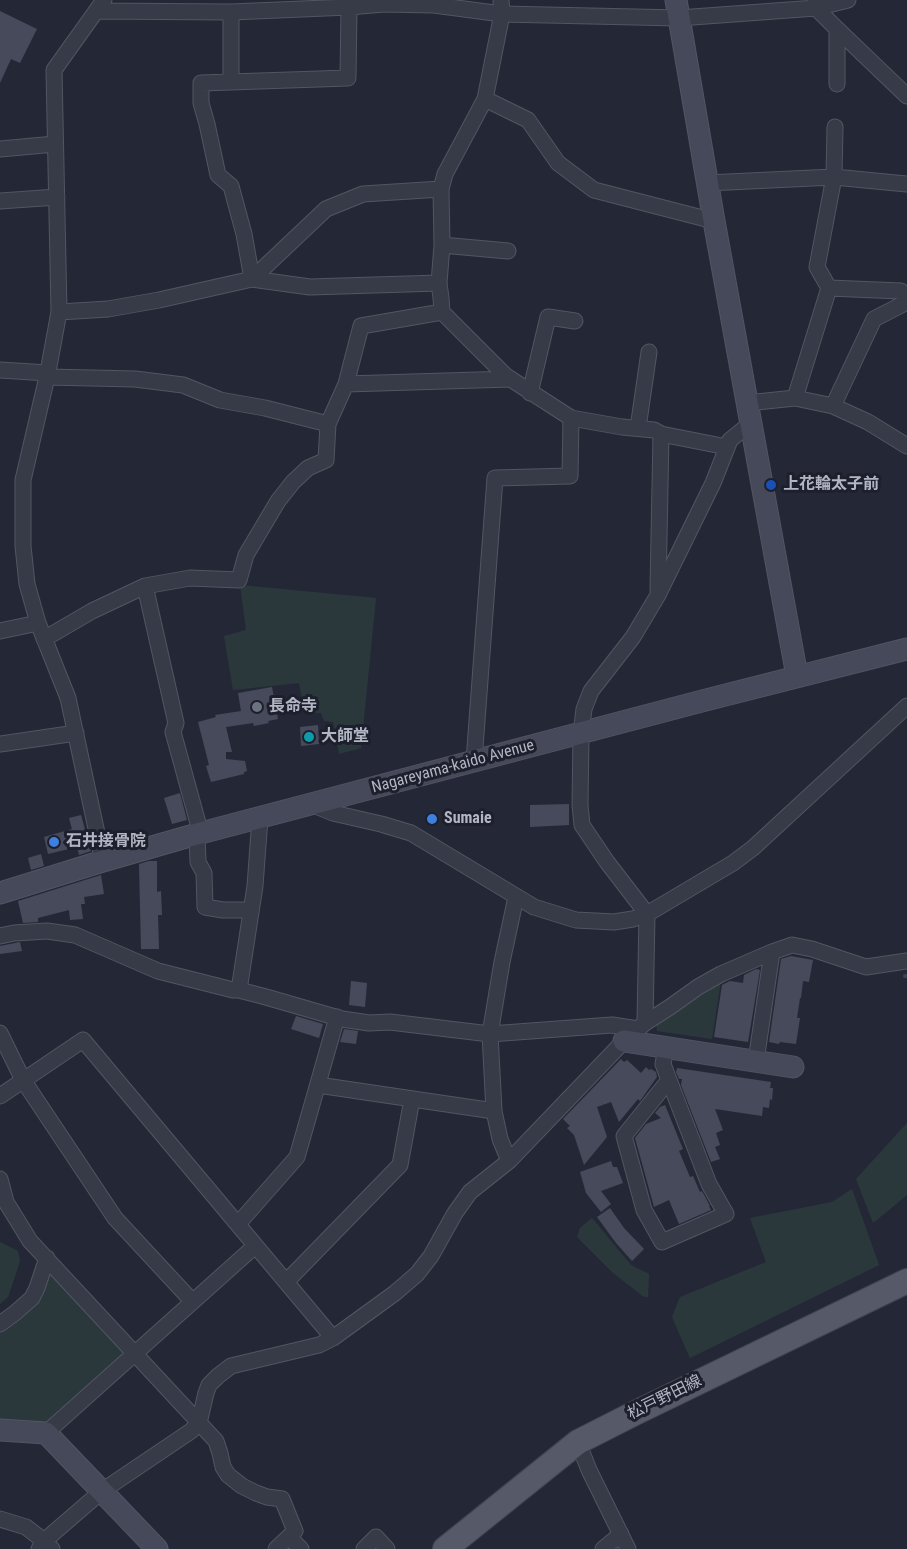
<!DOCTYPE html>
<meta charset="utf-8">
<style>
body{margin:0}
canvas{display:block;background:#242836}
</style>
<canvas width="907" height="1549"></canvas>
<script>
const context = document.querySelector('canvas').getContext('2d');
context.lineJoin = 'round';
function fill(path, color) { context.fillStyle = color; context.fill(path, 'evenodd'); }
const toPath = rows => new Path2D(rows.map(r => 'M' + r).join(''));
function trace(path, color, width, dash) { context.strokeStyle = color; context.lineWidth = width; context.lineCap = dash ? 'butt' : 'round'; context.setLineDash(dash || []); context.stroke(path); }
function write(font, color, halo, rows, align = 'center') {
  context.font = font + ' "Roboto Condensed","Noto Sans JP",sans-serif'; context.lineWidth = 6; context.setLineDash([]); context.textBaseline = 'middle'; context.strokeStyle = halo; context.fillStyle = color; for (const [text, x, y, turn = 0] of rows) {
    context.save(); context.translate(x, y); context.rotate((+turn || 0) * Math.PI / 180); context.textAlign = isNaN(turn) ? turn : align; if (halo) context.strokeText(text, 0, 0); context.fillText(text, 0, 0); context.restore();
  }
}
fill(toPath([
 [240,585,376,598,361,748,339,754,333,722,324,721,321,713,305,714,299,683,233,690,224,636,246,630],
 [721,980,712,1039,657,1031,656,1022],
 [907,1123,907,1195,873,1223,856,1179],
 [852,1189,879,1265,690,1358,672,1317,680,1297,766,1262,750,1218,832,1202],
 [592,1218,631,1265,649,1274,648,1297,644,1297,613,1273,577,1237,580,1228],
 [0,1242,18,1251,20,1261,8,1297,0,1304],
 [53,1272,123,1349,122,1356,45,1425,0,1424,0,1332,16,1321,48,1273]
]), '#2a383c');
trace(toPath([
 [905,976,907,976]
]), '#3a415c', 4);
fill(toPath([
 [0,11,37,29,20,63,11,59,0,83],
 [272,687,278,719,268,721,269,723,254,726,253,723,226,727,232,752,226,752,226,759,245,761,247,771,244,772,244,774,211,782,206,766,209,765,198,722,216,717,215,715,241,711,238,693],
 [318,725,319,744,301,746,300,727],
 [180,793,187,820,172,824,164,798],
 [569,804,569,825,530,827,530,805],
 [81,815,91,851,79,855,77,847,48,854,44,837,72,829,69,818],
 [41,854,44,866,31,870,28,858],
 [149,861,157,861,157,892,161,891,162,915,158,915,159,949,141,949,139,864],
 [101,875,104,894,84,897,85,904,81,904,83,919,70,920,69,910,38,918,38,922,23,923,18,901],
 [20,942,22,951,0,954,0,946],
 [791,956,813,960,809,982,803,981,801,998,800,998,797,1018,800,1018,796,1044,780,1042,779,1044,769,1042,781,959],
 [756,969,760,970,748,1042,714,1037,722,985,730,981,743,983,744,975],
 [351,981,367,983,365,1007,349,1005],
 [296,1016,323,1024,319,1038,291,1029],
 [344,1029,358,1031,356,1044,340,1042],
 [621,1059,624,1062,627,1060,641,1073,646,1067,649,1070,651,1069,656,1072,657,1077,640,1101,638,1099,619,1122,611,1102,597,1107,607,1137,584,1165,574,1135,567,1128,570,1126,563,1119],
 [677,1068,771,1082,770,1088,773,1088,772,1100,770,1099,769,1108,763,1107,762,1116,715,1109,723,1130,716,1133,720,1145,715,1147,720,1159,711,1162,681,1085,682,1079,679,1079,676,1072],
 [665,1105,683,1149,679,1151,690,1177,693,1176,700,1192,702,1191,710,1206,709,1206,711,1210,679,1224,669,1200,654,1207,635,1138,646,1124,661,1118,655,1113,660,1107],
 [611,1161,613,1167,617,1167,623,1183,601,1191,611,1204,601,1212,586,1193,580,1172],
 [610,1208,624,1228,644,1249,632,1261,616,1243,597,1217]
]), '#464a5b');
const street = toPath([
 [501,0,502,14,485,99,445,174,441,189,442,245,439,283,441,298,442,312,506,376,571,418,622,427,654,430,661,434,727,447],
 [815,0,816,8,837,29,837,84],
 [96,11,231,12,349,7,384,4,434,5,502,14,679,18,816,8,848,0],
 [837,29,907,96],
 [231,81,231,12],
 [485,99,528,120,558,163,594,190,714,221],
 [835,127,834,177,817,267,829,288,901,291,907,299],
 [0,149,55,144],
 [707,183,834,177,907,184],
 [0,201,57,197],
 [442,245,508,251],
 [252,279,244,234,231,186,218,175,207,124,201,103,201,83,348,78,349,7],
 [252,279,326,209,363,194,441,189],
 [59,312,108,309,159,300,252,279,310,287,439,283],
 [0,370,48,373],
 [47,377,135,379,183,385,220,400,265,408,328,424],
 [346,384,511,379],
 [530,393,548,317,575,321],
 [795,398,829,288],
 [747,403,795,398,833,406,868,422,907,446],
 [833,406,874,319,907,302],
 [638,428,649,352],
 [145,586,176,723,173,732,201,834],
 [658,590,661,434],
 [0,631,38,623],
 [44,639,92,611,145,586,190,578,239,580,246,555,278,501,293,482,308,468,326,460,328,424,346,384,361,326,442,312],
 [0,744,76,733],
 [474,761,495,478,570,476,571,418],
 [311,804,333,813,381,824,411,833,534,907,576,920,614,922,633,919,647,914,733,863,753,848,907,706],
 [197,834,198,862,204,873,205,907,223,910,251,910],
 [103,861,68,698,38,623,27,584,23,546,23,480,47,377,59,312,54,70,104,0],
 [0,936,14,933,47,931,75,935,158,971,233,990,239,990,266,997,342,1019,369,1023,390,1022,490,1034,612,1025,638,1029],
 [239,990,255,886,260,818],
 [645,1023,647,914,607,862,582,825,580,805,581,734,584,709,591,691,633,637,658,595,713,483,730,440,751,423],
 [0,1033,23,1080,115,1218,192,1301],
 [666,1048,663,1064,669,1080,709,1184,726,1214,662,1242,644,1210,624,1136,669,1080],
 [756,1061,772,952],
 [318,1085,494,1111],
 [0,1096,83,1040,333,1338],
 [509,1161,500,1139,494,1111,490,1034,502,962,516,897],
 [0,1179,6,1202,30,1241,216,1441,220,1453,223,1467,228,1475,242,1486,256,1493,267,1497,282,1499,295,1531,276,1549],
 [238,1224,297,1157,337,1017],
 [286,1282,400,1165,412,1099],
 [0,1324,15,1313,32,1298,37,1288,47,1258],
 [46,1433,255,1246],
 [578,1442,589,1470,628,1549],
 [0,1519,26,1527,44,1541,52,1549],
 [289,1537,301,1549],
 [39,1549,44,1541,102,1491,191,1431,199,1423,206,1393,209,1385,218,1376,231,1366,319,1345,333,1338,395,1293,417,1274,431,1256,455,1213,470,1192,509,1161,624,1041,645,1023,670,1007,698,987,721,974,772,952,792,945,812,949,866,967,907,961],
 [364,1549,376,1537,387,1549],
 [603,1549,621,1534]
]);
const secondary = toPath([
 [676,0,714,221,797,676],
 [0,893,103,861,197,834,702,701,907,649],
 [624,1041,793,1067],
 [0,1430,46,1433,157,1549]
]);
const primary = toPath([
 [445,1549,578,1442,635,1413,907,1281]
]);
trace(street, '#525562', 17);
trace(secondary, '#525562', 23);
trace(primary, '#414450', 26);
trace(street, '#373b47', 15);
trace(secondary, '#46495a', 21);
trace(primary, '#565967', 24);
for (const [x, y, r, color] of [
 [771,485,6,"#1a4fb4"],
 [257,707,6,"#6b7280"],
 [309,737,6,"#0f9aa8"],
 [432,819,6,"#3f7fe0"],
 [54,842,6,"#3f7fe0"]
]) { const dot = new Path2D(); dot.arc(x, y, r, 0, 2 * Math.PI); context.fillStyle = color; context.fill(dot); trace(dot, '#1d202c', 2); }
write('bold 16px', '#b2b5c3', '#1d202c', [
 ["上花輪太子前",783,485],
 ["長命寺",269,707],
 ["大師堂",321,737],
 ["Sumaie",444,819],
 ["石井接骨院",66,842]
], 'left');
write('16px', '#b2b5c3', '#1d202c', [
 ["Nagareyama-kaido Avenue",453,767,-15],
 ["松戸野田線",665,1398,-26]
]);
</script>
